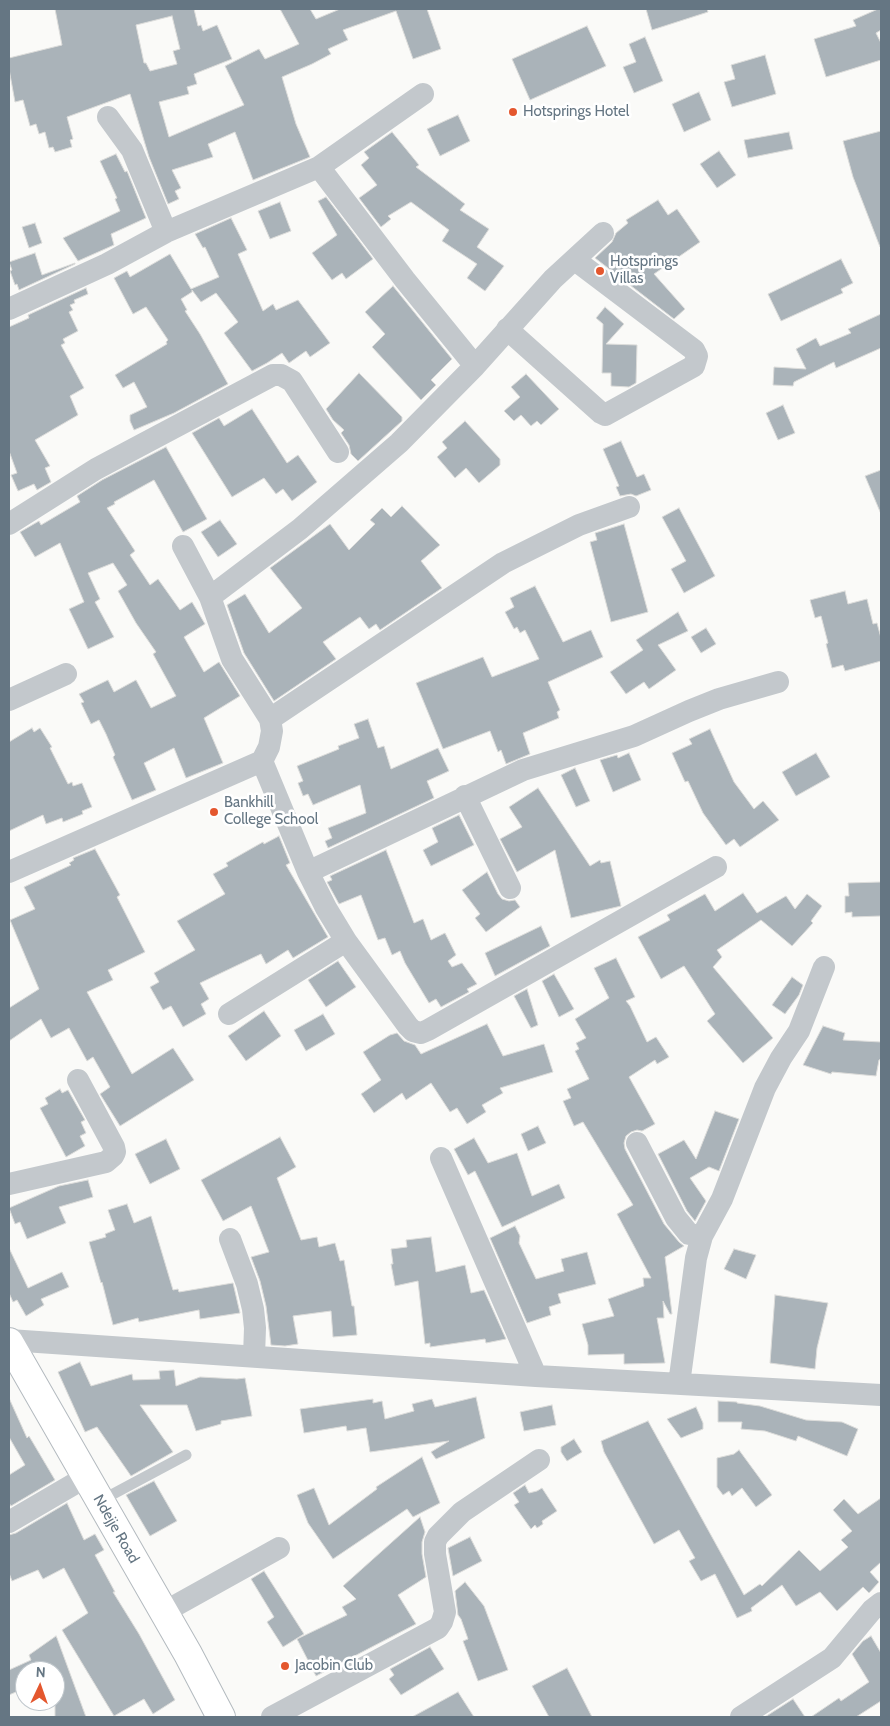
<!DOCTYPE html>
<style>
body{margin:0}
#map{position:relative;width:890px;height:1726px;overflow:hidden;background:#fafaf8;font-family:Cabin,sans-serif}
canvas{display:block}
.frame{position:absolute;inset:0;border:10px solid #657683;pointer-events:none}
.north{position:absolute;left:15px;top:1661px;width:50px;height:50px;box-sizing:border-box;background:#fff;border:1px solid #c1c8cd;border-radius:50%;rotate:3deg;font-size:14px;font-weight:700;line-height:20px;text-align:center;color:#657683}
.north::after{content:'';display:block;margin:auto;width:18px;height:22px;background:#e4572e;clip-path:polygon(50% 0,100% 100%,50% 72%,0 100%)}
</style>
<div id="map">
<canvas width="890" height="1726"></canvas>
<div class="frame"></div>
<div class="north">N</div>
</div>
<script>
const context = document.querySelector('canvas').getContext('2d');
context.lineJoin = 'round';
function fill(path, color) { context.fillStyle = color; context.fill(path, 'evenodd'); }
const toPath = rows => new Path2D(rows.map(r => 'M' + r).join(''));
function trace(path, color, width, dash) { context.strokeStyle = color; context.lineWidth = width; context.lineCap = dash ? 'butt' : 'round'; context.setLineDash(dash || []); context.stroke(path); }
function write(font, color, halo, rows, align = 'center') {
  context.font = font + ' Cabin,sans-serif'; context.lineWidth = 5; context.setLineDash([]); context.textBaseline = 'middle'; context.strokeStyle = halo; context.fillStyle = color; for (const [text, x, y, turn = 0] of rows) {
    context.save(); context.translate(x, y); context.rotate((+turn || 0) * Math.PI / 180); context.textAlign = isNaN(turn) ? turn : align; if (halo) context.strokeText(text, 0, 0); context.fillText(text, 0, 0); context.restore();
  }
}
const building = toPath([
 [55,9,194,9,198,26,201,25,203,31,217,25,232,59,194,74,197,84,187,87,189,94,159,102,169,137,244,105,225,66,259,49,265,59,299,44,280,9,310,9,316,19,340,9,427,9,441,49,413,59,396,11,343,30,348,40,328,49,331,54,312,64,282,77,296,124,310,157,253,180,235,132,208,144,213,157,172,170,181,188,175,191,179,199,168,204,149,157,130,94,67,117,73,139,70,140,72,147,55,152,53,147,49,148,45,132,39,134,36,124,30,126,23,100,15,102,9,69,9,58,62,45,55,9],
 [172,16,180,49,173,51,177,64,150,71,146,63,144,63,136,25,172,16],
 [646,9,707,9,708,12,652,30,646,9],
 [878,9,881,9,881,30,876,33,881,43,881,60,826,77,814,39,856,26,853,20,878,9],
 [587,26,606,66,530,100,512,59,587,26],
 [645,37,663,81,634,93,623,67,636,62,629,44,645,37],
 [765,55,776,94,732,107,724,82,735,79,731,65,765,55],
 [699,92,711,120,684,132,672,104,699,92],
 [458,115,470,141,440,156,427,129,458,115],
 [881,131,881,247,880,247,853,177,843,141,881,131],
 [392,132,419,165,416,167,465,204,460,210,489,229,477,247,504,266,485,291,467,278,477,264,442,241,449,230,411,202,388,216,391,219,381,227,359,198,377,185,361,165,369,158,364,152,392,132],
 [789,132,793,149,748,158,744,140,789,132],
 [719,151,736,175,717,188,700,164,719,151],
 [116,154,125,172,127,171,146,218,111,234,114,245,78,261,63,238,120,211,115,199,117,198,100,161,116,154],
 [326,197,373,259,346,279,342,273,332,280,312,253,337,235,318,201,326,197],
 [658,200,668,215,677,209,700,242,654,274,685,309,674,319,595,258,612,242,616,233,628,223,626,220,658,200],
 [280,202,291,231,270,239,258,211,280,202],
 [231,218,247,250,238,254,263,311,273,304,276,310,298,300,330,343,310,357,306,351,289,363,282,353,267,363,252,371,224,333,238,322,216,293,201,302,192,290,192,292,181,299,187,310,185,311,200,334,228,384,174,413,134,430,130,421,130,415,147,407,134,382,123,388,115,375,167,344,166,342,168,340,146,307,133,314,114,278,127,271,130,277,170,254,191,289,219,277,205,247,203,248,195,234,231,218],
 [35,223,42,243,29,248,22,227,35,223],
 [35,253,42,275,75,263,75,264,19,290,17,284,15,285,10,271,12,270,9,262,35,253],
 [841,259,853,283,841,289,843,293,781,321,768,294,841,259],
 [393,286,452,359,431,380,436,385,421,400,372,347,385,334,365,312,393,286],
 [86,288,88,294,74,300,75,303,70,305,73,310,69,312,78,331,63,339,65,343,61,345,84,388,70,396,78,415,35,440,50,466,45,468,51,482,37,490,34,484,18,491,11,475,17,473,9,451,9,327,29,318,28,315,86,288],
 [605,307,624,324,606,344,637,345,636,383,629,387,611,386,611,373,602,373,603,324,596,318,605,307],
 [881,314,881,348,836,368,834,362,794,382,793,386,773,385,774,367,806,369,796,349,816,338,820,346,851,333,848,329,881,314],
 [359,373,402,417,402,421,358,461,351,454,349,445,341,433,344,430,333,420,326,409,359,373],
 [526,374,559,409,541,425,537,421,531,426,521,415,514,421,504,411,520,397,511,387,526,374],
 [783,405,795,433,778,440,766,413,783,405],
 [252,409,287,463,298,455,317,482,292,501,283,489,276,494,264,478,232,497,192,433,219,418,224,426,252,409],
 [465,421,500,459,500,465,479,483,466,468,455,478,437,457,447,448,442,442,465,421],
 [621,441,637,477,644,474,651,490,636,496,631,494,620,496,616,487,619,486,603,449,621,441],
 [166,447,207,519,183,532,154,480,114,502,115,504,107,508,135,551,130,555,150,585,158,579,180,610,192,602,205,624,184,637,204,672,219,662,240,696,204,718,223,763,186,778,174,748,144,763,156,790,132,800,113,757,115,755,106,734,99,720,91,724,81,703,84,702,79,694,108,680,114,692,136,680,151,708,176,696,153,654,156,652,136,623,118,591,127,585,113,563,88,573,100,599,95,602,114,637,88,649,69,609,84,602,60,543,35,557,20,532,39,521,41,525,80,502,77,496,102,480,166,447],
 [881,470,881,514,865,476,881,470],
 [402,506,440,545,421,561,442,588,380,630,376,624,369,629,360,617,323,642,336,659,274,701,244,653,227,605,245,594,269,633,302,608,270,568,330,524,349,550,375,524,370,520,382,508,391,517,402,506],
 [679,508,715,576,684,593,671,569,686,561,662,517,679,508],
 [220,520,237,544,218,557,201,532,220,520],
 [624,524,648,612,611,622,590,542,597,540,595,533,624,524],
 [535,586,563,642,591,630,603,657,548,682,560,710,557,712,559,718,523,733,530,754,506,764,501,750,498,752,490,731,443,749,416,683,483,657,492,677,539,659,525,630,520,633,517,627,514,629,505,612,514,607,510,598,535,586],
 [845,591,848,604,867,599,873,624,877,623,881,638,881,661,845,671,843,665,832,668,826,644,828,643,821,616,815,618,810,600,845,591],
 [678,612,688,631,658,645,676,670,649,689,644,682,626,694,610,672,643,650,636,640,678,612],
 [706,628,716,644,701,653,691,637,706,628],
 [368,719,378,748,384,746,391,769,438,748,449,771,427,781,434,798,328,848,325,841,332,838,328,828,366,813,360,785,313,805,308,794,303,796,298,783,303,781,297,766,339,749,338,746,359,738,354,724,368,719],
 [32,728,34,732,40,728,52,747,50,748,68,784,72,782,73,786,82,783,92,807,82,811,83,814,63,822,62,818,46,824,43,815,9,831,9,742,32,728],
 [710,729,734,782,754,809,763,801,779,820,740,847,734,839,726,845,703,813,688,781,685,782,672,753,692,744,689,739,710,729],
 [629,753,641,780,613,792,600,760,617,755,618,758,629,753],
 [816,753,830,777,796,796,782,772,816,753],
 [575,768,590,801,576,807,561,775,575,768],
 [538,788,590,866,600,860,601,863,610,861,621,906,571,918,555,850,517,872,500,839,522,827,509,807,538,788],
 [459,815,474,845,431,866,423,850,438,842,432,828,459,815],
 [279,836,290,863,286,865,328,937,293,958,288,950,266,964,261,954,200,983,209,999,201,1004,206,1014,183,1027,171,1006,163,1010,150,987,159,982,154,973,195,950,177,921,225,894,213,874,228,866,226,863,263,842,264,844,279,836],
 [95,849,120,895,117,897,145,952,108,970,113,980,87,992,132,1074,173,1048,194,1080,120,1126,100,1094,110,1087,93,1057,87,1061,69,1028,51,1038,41,1019,9,1041,9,1008,39,989,10,920,35,909,24,887,71,865,69,863,74,860,73,858,95,849],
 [386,850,414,923,423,919,431,940,445,933,456,955,448,961,452,967,462,963,477,984,467,989,469,992,441,1007,436,999,429,1003,405,963,400,951,392,955,385,938,378,940,361,895,339,904,327,882,332,880,330,876,386,850],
 [487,872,498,894,502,899,509,901,515,900,520,907,486,932,475,918,480,914,462,890,487,872],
 [881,882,881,916,852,917,852,912,845,913,845,896,849,896,848,883,881,882],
 [743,893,757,913,786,896,795,909,807,894,822,906,811,921,813,923,792,946,761,920,717,950,722,957,713,967,773,1038,743,1063,707,1021,715,1014,684,966,661,979,638,937,670,920,667,915,705,894,715,911,743,893],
 [541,926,550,946,495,976,485,953,541,926],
 [616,958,635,997,626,1001,630,1006,647,1042,656,1037,669,1057,657,1064,655,1060,629,1077,655,1124,642,1131,637,1130,631,1132,626,1136,624,1143,625,1149,664,1224,679,1242,684,1246,665,1257,672,1314,670,1314,663,1301,664,1318,657,1318,665,1363,624,1364,624,1354,588,1355,588,1345,582,1324,614,1316,608,1299,644,1286,643,1278,651,1278,617,1214,633,1205,583,1122,574,1126,563,1101,571,1098,567,1089,589,1079,575,1051,579,1049,576,1043,586,1038,575,1019,609,998,594,968,616,958],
 [338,961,356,987,326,1007,308,980,338,961],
 [554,974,574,1009,559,1017,542,981,554,974],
 [792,977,803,985,799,995,785,1014,772,1005,792,977],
 [527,989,538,1025,531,1028,514,996,527,989],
 [264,1011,281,1036,246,1061,228,1036,264,1011],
 [323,1014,335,1034,306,1051,294,1030,323,1014],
 [487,1024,503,1056,544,1044,553,1072,500,1088,503,1093,482,1105,486,1112,467,1124,457,1108,450,1112,431,1083,406,1100,402,1093,374,1113,361,1094,381,1080,363,1052,390,1035,397,1033,404,1041,415,1045,421,1054,487,1024],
 [823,1026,845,1033,843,1040,881,1042,881,1059,879,1060,876,1076,832,1072,831,1074,803,1065,823,1026],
 [60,1089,62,1093,68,1090,85,1120,81,1122,86,1133,80,1136,85,1146,66,1157,40,1108,48,1104,45,1098,60,1089],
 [715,1111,739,1119,719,1171,709,1167,690,1178,706,1201,695,1221,687,1211,658,1154,684,1140,696,1159,715,1111],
 [538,1126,546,1143,528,1151,521,1134,538,1126],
 [280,1137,296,1167,277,1178,301,1240,317,1237,319,1247,335,1243,340,1261,344,1260,352,1306,354,1306,357,1335,333,1337,331,1311,293,1316,298,1344,285,1346,271,1345,266,1306,260,1281,251,1257,269,1252,251,1206,223,1221,201,1180,280,1137],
 [474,1138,488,1163,517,1153,532,1196,559,1184,565,1198,502,1227,475,1171,468,1175,454,1149,474,1138],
 [166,1139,180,1169,150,1184,135,1154,166,1139],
 [88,1180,93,1197,59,1207,66,1223,27,1239,20,1222,15,1224,9,1208,59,1186,88,1180],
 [127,1204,134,1223,151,1216,173,1290,178,1289,179,1292,233,1283,240,1313,200,1319,199,1310,139,1322,138,1318,113,1325,102,1282,101,1283,89,1242,106,1237,105,1234,115,1230,108,1210,127,1204],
 [515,1226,520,1236,519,1243,536,1279,564,1271,561,1259,587,1252,596,1284,558,1294,561,1303,549,1307,551,1315,527,1323,490,1238,515,1226],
 [431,1237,436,1272,465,1265,471,1293,484,1290,506,1339,486,1343,485,1339,430,1347,430,1343,425,1344,418,1281,395,1286,391,1264,393,1264,391,1249,407,1247,406,1240,431,1237],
 [9,1248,28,1288,62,1272,69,1287,41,1299,44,1305,26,1316,17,1300,13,1302,9,1293,9,1248],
 [734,1249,756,1255,746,1279,724,1269,734,1249],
 [775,1295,828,1303,817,1348,815,1369,770,1363,775,1295],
 [80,1362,91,1386,132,1374,133,1380,160,1379,159,1371,174,1370,176,1386,200,1377,237,1379,245,1378,252,1416,221,1421,221,1424,196,1431,187,1405,140,1405,173,1452,131,1476,97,1427,85,1432,58,1372,80,1362],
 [476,1397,485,1438,436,1459,431,1452,449,1441,370,1452,366,1428,347,1431,346,1426,304,1433,300,1409,373,1399,373,1403,382,1401,385,1419,414,1411,412,1404,432,1399,435,1407,476,1397],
 [9,1398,27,1438,29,1436,55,1480,11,1506,9,1503,9,1475,25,1465,9,1437,9,1398],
 [718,1401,737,1402,737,1403,760,1406,806,1420,842,1422,858,1429,847,1456,798,1436,796,1441,765,1431,741,1429,742,1422,718,1422,718,1401],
 [552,1405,556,1425,524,1431,520,1412,552,1405],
 [696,1407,703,1423,703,1429,681,1438,667,1419,696,1407],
 [648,1421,744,1595,760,1584,762,1586,799,1550,820,1571,848,1547,841,1540,852,1531,833,1510,844,1499,858,1514,881,1498,881,1562,870,1572,879,1582,869,1593,863,1587,837,1611,820,1592,796,1606,782,1585,751,1608,752,1611,737,1618,715,1574,701,1581,689,1561,695,1558,679,1530,654,1544,604,1452,601,1441,648,1421],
 [574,1439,582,1452,567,1461,561,1452,561,1447,574,1439],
 [739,1450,772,1495,756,1507,742,1488,732,1496,729,1491,723,1495,717,1487,717,1458,734,1454,739,1450],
 [422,1457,440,1503,413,1517,407,1509,333,1559,308,1523,297,1495,314,1488,329,1525,377,1489,376,1487,422,1457],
 [154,1481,177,1521,150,1536,126,1495,154,1481],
 [525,1485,529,1493,537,1491,542,1488,557,1511,542,1521,543,1524,537,1528,535,1525,531,1529,514,1505,519,1502,513,1493,525,1485],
 [67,1503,84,1540,95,1534,104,1550,95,1555,115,1592,113,1592,139,1634,175,1700,153,1714,144,1699,114,1716,62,1630,88,1613,64,1568,43,1579,38,1570,12,1581,9,1573,9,1535,16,1533,67,1503],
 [420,1517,425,1532,422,1542,422,1554,426,1577,398,1595,416,1624,316,1676,297,1639,347,1615,342,1607,356,1599,343,1586,420,1517],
 [470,1537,482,1561,453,1576,448,1548,470,1537],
 [264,1571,304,1634,283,1647,267,1622,274,1617,251,1579,264,1571],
 [465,1582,484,1606,508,1670,478,1681,463,1641,468,1639,461,1619,458,1615,455,1591,465,1582],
 [56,1636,57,1638,86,1717,55,1717,55,1671,25,1671,25,1688,9,1695,9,1670,31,1660,29,1655,56,1636],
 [871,1636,881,1653,881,1701,856,1717,811,1717,839,1698,841,1701,869,1682,852,1654,863,1641,871,1636],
 [430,1647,444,1669,401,1695,389,1679,394,1675,390,1669,430,1647],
 [567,1668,592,1717,549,1717,532,1686,567,1668],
 [458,1692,474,1717,412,1717,458,1692],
 [793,1699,805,1717,765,1717,793,1699]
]);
fill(building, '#aab3b9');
trace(building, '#dcdcda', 1);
const secondary = toPath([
 [9,1342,188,1654,221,1717]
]);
trace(secondary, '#b3babf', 30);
trace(toPath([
 [100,1501,186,1455]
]), '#c3c8cc', 11);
trace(toPath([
 [108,117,132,150,166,232],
 [319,167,405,280,475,366],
 [9,309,107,264,166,232,319,167,423,94],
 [507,329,601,413,605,415,694,366,697,356,694,350,575,260],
 [9,524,96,469,273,375,281,375,292,381,338,452],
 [210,597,300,529,399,443,475,366,553,279,603,233],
 [9,700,66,674],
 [270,719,503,563,579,525,629,507],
 [262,761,308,872,326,908,346,941,408,1026,413,1031,421,1033,428,1030,716,867],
 [465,796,510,888],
 [9,872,262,761,269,747,272,731,270,719,232,659,210,597,183,546],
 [308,872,523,770,634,736,689,711,719,699,778,682],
 [229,1014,346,941],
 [637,1143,676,1218,689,1234,702,1236],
 [441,1158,536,1376],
 [9,1184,106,1162,113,1156,115,1152,114,1147,78,1080],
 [230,1239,247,1284,253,1309,255,1328,254,1356],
 [9,1340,536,1376,881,1395],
 [679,1384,696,1258,702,1236,722,1199,765,1088,781,1058,799,1031,824,967],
 [9,1522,86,1477],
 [164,1612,279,1548],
 [272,1717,438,1628,442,1622,445,1612,435,1554,435,1542,438,1536,462,1512,539,1460],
 [741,1717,832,1658,872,1610,881,1603]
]), '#c3c8cc', 22);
trace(secondary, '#fff', 28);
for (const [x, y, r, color] of [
 [513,112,5,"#e4572e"],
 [600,271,5,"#e4572e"],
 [214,812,5,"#e4572e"],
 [285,1666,5,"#e4572e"]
]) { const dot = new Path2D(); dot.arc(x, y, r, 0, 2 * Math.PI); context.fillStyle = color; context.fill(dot); trace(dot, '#fff', 2); }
write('15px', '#657683', '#fff', [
 ["Hotsprings Hotel",523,112],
 ["Hotsprings",610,262],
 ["Villas",610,279],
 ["Bankhill",224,803],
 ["College School",224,820],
 ["Jacobin Club",295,1666]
], 'left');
write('15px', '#657683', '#fff', [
 ["Ndejje Road",116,1529,60]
]);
</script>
